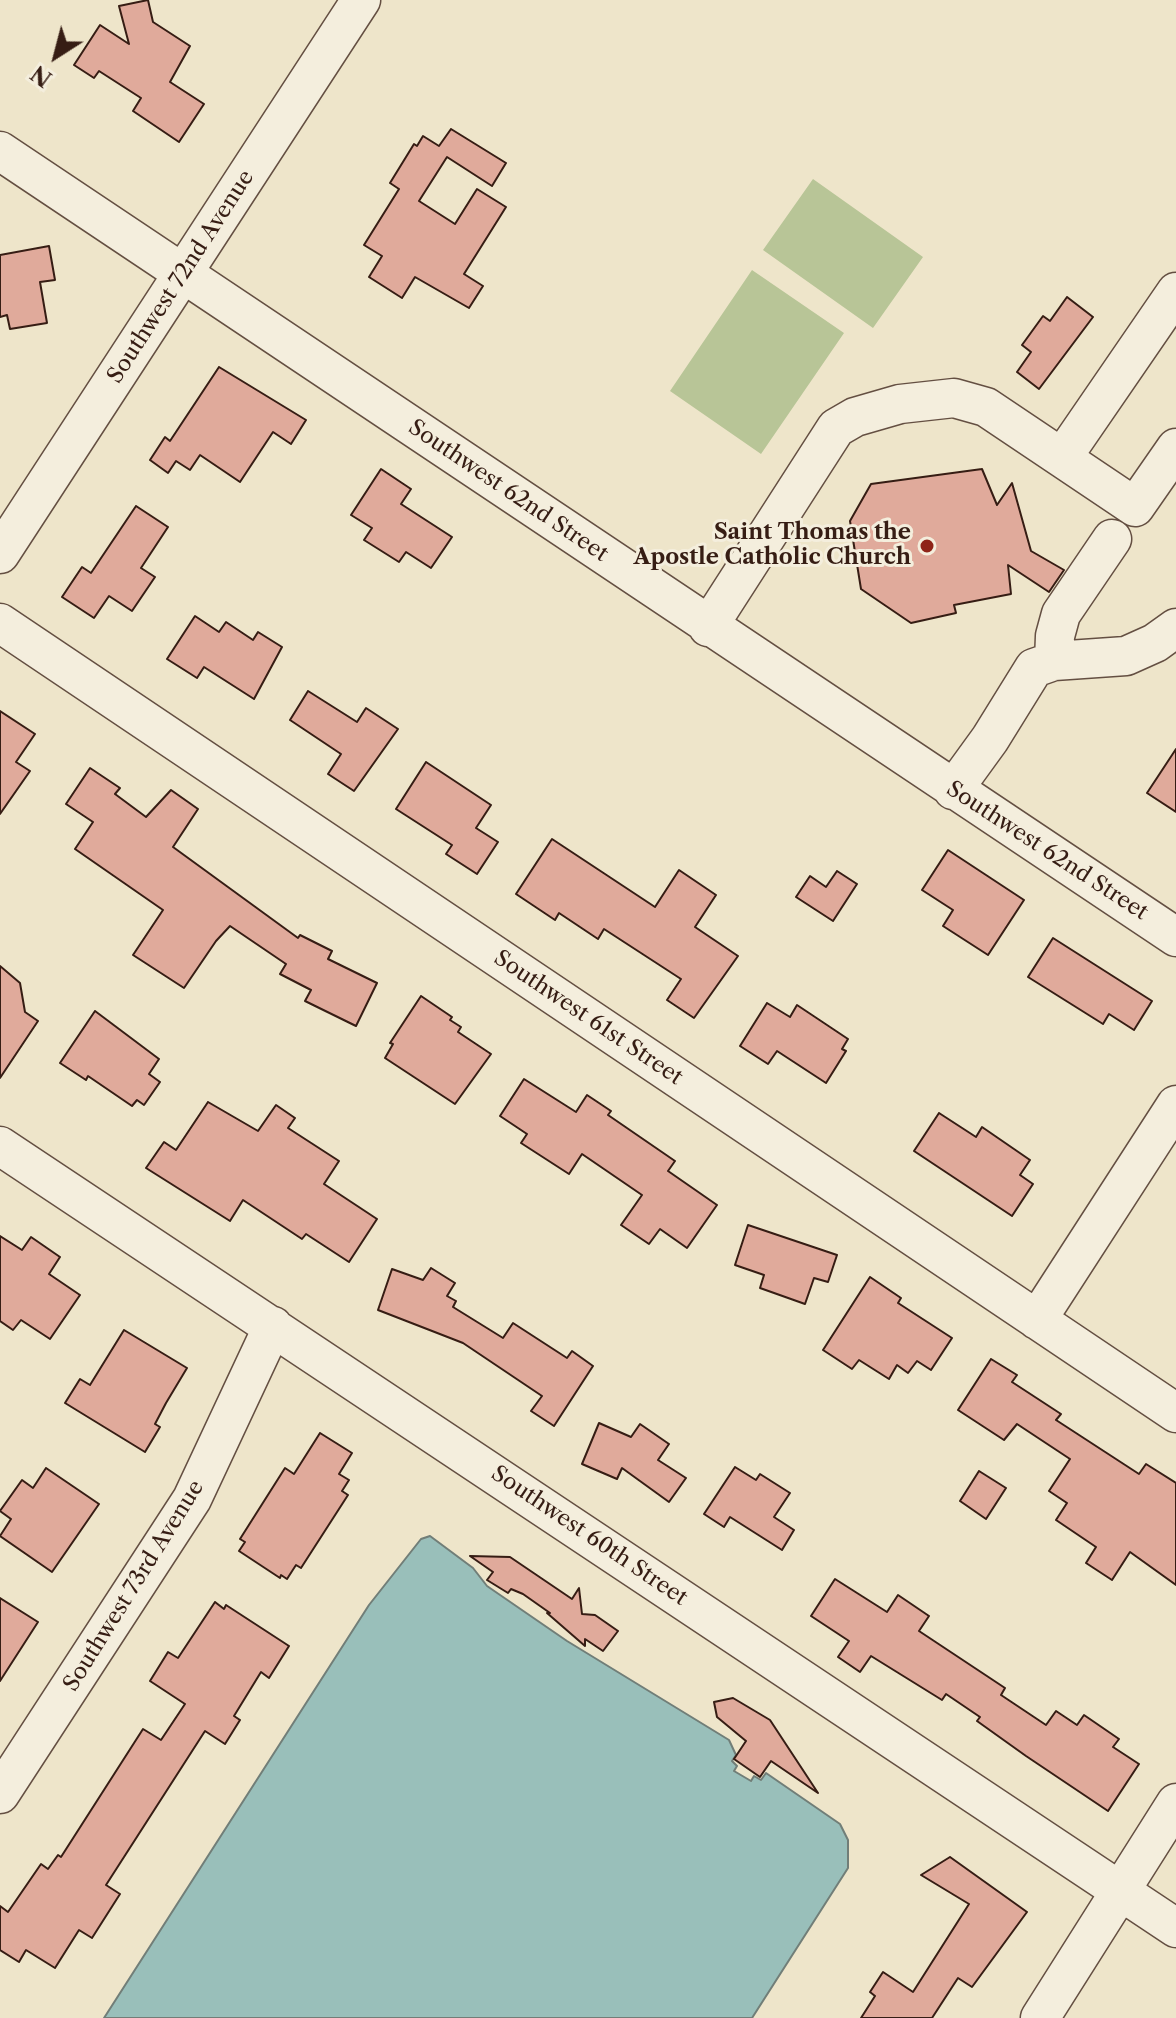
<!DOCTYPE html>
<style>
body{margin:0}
#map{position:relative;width:1176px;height:2018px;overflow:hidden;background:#eee5ca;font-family:"Libre Caslon Text",serif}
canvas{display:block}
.north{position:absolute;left:16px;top:16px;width:80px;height:80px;-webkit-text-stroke:6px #f4eedd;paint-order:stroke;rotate:216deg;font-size:22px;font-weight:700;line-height:32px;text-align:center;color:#361d14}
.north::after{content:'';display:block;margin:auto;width:28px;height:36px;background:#361d14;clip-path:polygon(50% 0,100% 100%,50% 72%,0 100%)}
</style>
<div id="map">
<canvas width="1176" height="2018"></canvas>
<div class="north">N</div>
</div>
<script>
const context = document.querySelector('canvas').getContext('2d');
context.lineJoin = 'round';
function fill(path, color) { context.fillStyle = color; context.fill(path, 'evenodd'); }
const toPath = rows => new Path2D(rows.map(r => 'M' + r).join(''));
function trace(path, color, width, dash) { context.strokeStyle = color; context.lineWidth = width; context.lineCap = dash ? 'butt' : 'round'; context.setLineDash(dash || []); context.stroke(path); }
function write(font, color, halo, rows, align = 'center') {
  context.font = font + ' "Libre Caslon Text",serif'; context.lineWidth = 6; context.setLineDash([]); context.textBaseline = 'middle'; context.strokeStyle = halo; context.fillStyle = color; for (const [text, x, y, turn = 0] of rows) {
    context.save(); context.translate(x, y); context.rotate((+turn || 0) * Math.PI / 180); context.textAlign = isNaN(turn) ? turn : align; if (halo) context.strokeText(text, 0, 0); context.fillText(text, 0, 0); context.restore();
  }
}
fill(toPath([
 [813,179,923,257,873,328,763,250],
 [752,270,844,333,761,454,670,391]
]), '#b8c597');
const water = toPath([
 [430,1536,473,1568,487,1586,567,1641,729,1740,736,1755,732,1761,737,1766,734,1771,751,1781,754,1776,761,1780,766,1773,840,1824,848,1840,848,1868,752,2018,104,2018,369,1605,421,1539,430,1536]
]);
fill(water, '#99bfba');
trace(water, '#717e78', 2);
const building = toPath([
 [148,0,153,22,190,46,170,82,204,104,179,142,133,111,141,98,99,71,94,78,74,65,100,25,129,44,119,6,148,0],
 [451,129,506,163,492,186,447,157,419,201,455,224,477,189,506,207,464,274,483,286,469,308,415,277,402,298,369,277,382,256,364,245,399,189,390,183,414,144,417,146,423,136,439,146,451,129],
 [49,246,55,280,40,282,47,323,10,329,7,315,0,317,0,255,49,246],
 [1067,297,1093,317,1039,389,1017,372,1031,352,1022,345,1043,316,1050,321,1067,297],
 [219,367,306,420,291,444,273,432,240,482,200,455,190,470,176,461,168,473,150,460,165,437,170,441,219,367],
 [381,469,411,489,401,504,452,537,431,568,406,552,399,562,364,540,372,528,351,515,381,469],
 [982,469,997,505,1012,483,1031,551,1064,570,1049,592,1008,565,1011,594,954,605,956,613,911,623,861,589,850,521,871,484,982,469],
 [136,506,168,527,141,568,155,577,132,611,109,596,94,618,62,597,82,567,91,573,136,506],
 [195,616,219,632,226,622,253,640,258,632,282,647,254,699,204,667,197,678,167,659,195,616],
 [308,691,357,722,366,708,398,729,354,791,328,774,341,754,290,720,308,691],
 [0,711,35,734,16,762,30,771,0,814,0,711],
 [1176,749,1176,812,1147,793,1176,749],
 [426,762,491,805,476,828,498,842,477,874,446,854,452,845,396,809,426,762],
 [90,768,120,788,115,794,146,817,171,790,198,809,173,847,298,938,300,935,332,951,328,959,377,983,356,1026,305,1001,311,990,280,974,286,964,230,926,216,941,184,988,133,955,163,910,75,849,93,822,66,804,90,768],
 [552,839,655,907,679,870,716,895,695,927,738,956,694,1018,667,1000,681,979,604,929,598,939,559,913,555,920,516,894,552,839],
 [948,850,1024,900,988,955,943,926,953,910,922,890,948,850],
 [837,871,857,884,833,921,796,897,810,876,826,887,837,871],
 [1053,938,1152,1001,1134,1030,1109,1014,1103,1024,1028,977,1053,938],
 [0,966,20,983,25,1012,38,1021,0,1078,0,966],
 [421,996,452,1017,450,1020,461,1027,458,1032,491,1054,455,1104,385,1058,393,1044,390,1043,421,996],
 [767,1003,790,1017,797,1005,848,1039,842,1049,846,1051,826,1083,777,1051,768,1064,740,1046,767,1003],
 [95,1011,159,1059,149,1074,160,1082,144,1105,137,1100,132,1106,88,1076,86,1080,60,1063,95,1011],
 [524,1079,576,1112,587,1095,611,1111,608,1115,675,1161,668,1171,717,1205,687,1248,660,1229,649,1244,621,1225,642,1195,582,1154,569,1174,521,1143,527,1134,500,1116,524,1079],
 [208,1102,258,1131,276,1105,295,1118,288,1128,339,1161,324,1184,377,1219,349,1262,306,1234,302,1239,243,1200,230,1221,146,1168,164,1142,176,1150,208,1102],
 [939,1113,976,1137,982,1127,1030,1160,1020,1175,1033,1184,1012,1216,914,1151,939,1113],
 [748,1225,837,1255,828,1282,814,1278,805,1304,760,1288,764,1275,735,1265,748,1225],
 [0,1236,22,1250,31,1237,60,1257,49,1274,80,1295,50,1339,21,1320,13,1330,0,1321,0,1236],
 [431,1268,455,1283,447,1296,456,1301,453,1307,503,1338,513,1323,567,1358,572,1351,593,1366,554,1426,531,1411,542,1396,463,1343,378,1310,392,1269,423,1280,431,1268],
 [870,1277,901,1298,898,1303,952,1338,931,1370,917,1361,908,1373,897,1365,889,1379,859,1360,852,1369,823,1350,870,1277],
 [124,1330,187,1368,166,1403,155,1424,160,1427,145,1452,65,1403,80,1379,90,1385,124,1330],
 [991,1359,1017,1375,1012,1382,1061,1414,1056,1420,1139,1474,1146,1464,1176,1483,1176,1585,1130,1552,1112,1580,1086,1563,1096,1547,1056,1520,1067,1503,1049,1491,1070,1459,1017,1424,1004,1440,958,1410,991,1359],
 [599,1423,631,1437,640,1424,669,1444,658,1460,686,1478,669,1502,622,1468,617,1479,582,1464,599,1423],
 [320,1433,352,1453,339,1474,349,1480,342,1491,348,1495,301,1568,296,1565,287,1579,281,1575,280,1578,239,1551,245,1542,240,1539,285,1468,294,1474,320,1433],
 [735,1467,756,1480,760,1474,790,1493,774,1517,794,1530,782,1550,730,1517,724,1527,704,1514,735,1467],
 [46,1468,99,1504,52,1572,0,1536,11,1519,0,1511,22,1480,33,1488,46,1468],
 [979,1471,1006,1488,986,1519,960,1501,979,1471],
 [470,1556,510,1557,572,1599,579,1588,582,1614,595,1615,618,1631,603,1651,585,1639,585,1646,547,1613,550,1613,523,1594,511,1589,508,1593,487,1580,493,1572,470,1556],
 [835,1579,887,1612,898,1595,929,1616,919,1631,1005,1688,1001,1695,1046,1725,1056,1711,1077,1725,1084,1715,1119,1739,1113,1747,1139,1764,1108,1811,1026,1756,977,1721,980,1717,946,1694,942,1700,871,1656,860,1672,838,1657,849,1641,811,1616,835,1579],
 [0,1598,38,1622,0,1681,0,1598],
 [215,1602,224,1609,226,1605,289,1646,269,1678,261,1672,234,1716,240,1720,225,1744,205,1731,106,1885,120,1894,92,1938,79,1930,55,1968,26,1950,19,1962,0,1950,0,1906,8,1912,41,1864,48,1869,58,1855,61,1857,143,1729,161,1740,185,1704,150,1681,168,1652,178,1658,215,1602],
 [733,1698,770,1720,818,1793,771,1761,760,1777,734,1759,746,1741,717,1717,714,1702,733,1698],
 [950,1857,1027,1912,972,1987,958,1978,932,2018,861,2018,875,1996,870,1992,883,1972,913,1992,969,1904,921,1875,950,1857]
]);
fill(building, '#e0aa9b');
trace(building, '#361d14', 2);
const minor = toPath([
 [0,151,1176,937],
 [1062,458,1135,507,1176,448],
 [0,554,361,0],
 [0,623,1176,1413],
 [708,627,836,428,855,417,900,404,954,398,986,407,1062,458,1176,292],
 [1054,661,1055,636,1061,614,1112,539],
 [953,790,990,739,1034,668,1054,661,1126,656,1155,643,1176,628],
 [0,1146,1176,1928],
 [1037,1320,1176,1105],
 [0,1794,192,1499,273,1326],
 [1040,2018,1176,1803]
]);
trace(minor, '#644f42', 41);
trace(minor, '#f4eedd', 38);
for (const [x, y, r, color] of [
 [927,546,8,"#8f2418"]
]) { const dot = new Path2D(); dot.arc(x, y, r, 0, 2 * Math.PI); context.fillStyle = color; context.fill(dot); trace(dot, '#f4eedd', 3); }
write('22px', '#361d14', '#f4eedd', [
 ["Southwest 72nd Avenue",181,277,-57],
 ["Southwest 62nd Street",508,491,34],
 ["Southwest 62nd Street",1047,851,33],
 ["Southwest 61st Street",588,1018,34],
 ["Southwest 60th Street",589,1536,34],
 ["Southwest 73rd Avenue",134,1586,-58]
]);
write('bold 22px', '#361d14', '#f4eedd', [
 ["Saint Thomas the",911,533],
 ["Apostle Catholic Church",911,558]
], 'right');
</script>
